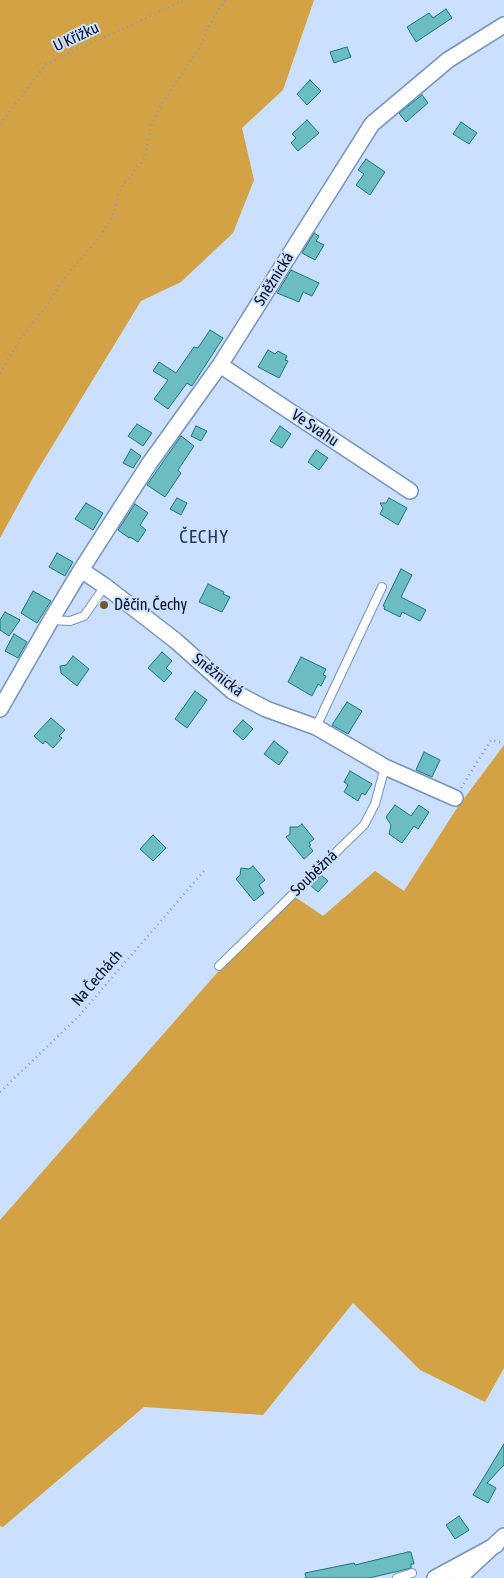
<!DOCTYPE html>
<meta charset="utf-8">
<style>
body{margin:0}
canvas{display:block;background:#cbdfff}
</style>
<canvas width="504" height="1578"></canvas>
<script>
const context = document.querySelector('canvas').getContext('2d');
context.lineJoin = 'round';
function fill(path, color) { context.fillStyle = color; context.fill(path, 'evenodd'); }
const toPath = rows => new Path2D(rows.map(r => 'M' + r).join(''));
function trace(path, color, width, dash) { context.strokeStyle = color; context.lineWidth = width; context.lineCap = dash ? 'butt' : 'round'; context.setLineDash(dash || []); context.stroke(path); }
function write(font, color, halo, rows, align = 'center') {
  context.font = font + ' "Asap Condensed",sans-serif'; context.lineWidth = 4; context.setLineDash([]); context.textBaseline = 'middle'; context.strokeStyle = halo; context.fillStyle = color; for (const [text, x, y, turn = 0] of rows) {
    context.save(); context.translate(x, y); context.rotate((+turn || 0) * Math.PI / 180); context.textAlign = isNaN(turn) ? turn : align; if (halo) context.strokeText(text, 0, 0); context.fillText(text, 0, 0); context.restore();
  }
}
fill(toPath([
 [0,0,314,0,283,90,242,128,254,180,233,233,181,282,141,301,34,476,0,538],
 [504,745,504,1368,485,1402,420,1370,353,1303,263,1415,144,1407,3,1527,0,1526,0,1220,288,892,323,916,375,871,404,891,457,808]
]), '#d3a244');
const building = toPath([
 [446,9,452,18,416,42,407,27,429,13,433,18,446,9],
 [347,47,351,57,334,63,330,52,347,47],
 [310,80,321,91,307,105,297,94,310,80],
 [422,95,428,103,406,122,399,113,422,95],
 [307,120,319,133,298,151,291,143,296,138,292,134,307,120],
 [461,122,477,133,469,144,453,134,461,122],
 [366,159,385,172,370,195,356,185,364,174,358,170,366,159],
 [314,233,319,236,316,241,324,245,315,260,302,253,314,233],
 [291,270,319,283,312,296,303,292,299,302,277,293,291,270],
 [210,330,223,338,192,386,187,383,168,409,154,399,168,380,153,371,159,362,176,373,194,347,198,348,210,330],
 [268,350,275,354,278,351,287,356,285,360,288,361,279,378,258,367,268,350],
 [137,424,152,433,143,446,128,436,137,424],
 [196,426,207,431,201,441,191,436,196,426],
 [280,426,291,434,282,448,270,441,280,426],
 [181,436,194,446,178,470,181,473,165,497,147,485,181,436],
 [131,449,141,456,133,468,123,463,131,449],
 [316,450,328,458,319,470,308,462,316,450],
 [177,498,187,503,181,515,170,509,177,498],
 [389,498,407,508,398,525,380,514,383,508,380,503,386,503,389,498],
 [86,503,103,513,93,530,75,519,86,503],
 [135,504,148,513,140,525,146,530,138,542,130,537,129,538,118,530,135,504],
 [57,553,73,562,65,576,49,567,57,553],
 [401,569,412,575,401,597,426,610,420,621,402,612,400,617,384,609,385,607,383,606,401,569],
 [208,584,224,592,223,594,230,597,222,612,199,602,208,584],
 [33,591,51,601,37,623,21,613,33,591],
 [5,612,20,620,9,636,0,630,0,620,5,612],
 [14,634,27,642,18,658,5,651,14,634],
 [162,652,172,661,166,668,172,673,164,682,148,668,162,652],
 [73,656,89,669,77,686,61,673,60,666,66,665,73,656],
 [301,657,326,669,323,675,326,676,321,686,318,684,312,696,288,682,301,657],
 [195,691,207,700,187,728,175,719,195,691],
 [347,702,362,711,348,734,332,725,347,702],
 [51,718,65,730,59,736,62,738,53,748,45,741,43,744,34,736,51,718],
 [243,720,253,729,243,740,233,731,243,720],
 [274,741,288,752,279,765,264,754,274,741],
 [424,752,440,760,432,777,416,770,424,752],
 [350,771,372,784,365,795,362,793,358,801,344,792,348,785,344,782,350,771],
 [395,805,411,816,419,805,429,812,418,829,414,826,402,843,389,834,391,825,386,817,395,805],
 [302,824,314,839,309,843,311,845,309,846,313,851,304,859,286,837,290,834,290,827,298,827,302,824],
 [153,835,166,848,153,861,140,849,153,835],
 [253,866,265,880,259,885,264,893,254,901,236,879,240,875,241,868,249,869,253,866],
 [321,875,328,881,318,892,310,885,321,875],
 [504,1444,504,1465,487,1483,496,1488,488,1503,473,1495,504,1444],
 [459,1516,469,1530,455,1539,446,1525,459,1516],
 [408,1552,411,1552,414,1564,411,1564,411,1568,403,1570,369,1578,306,1578,305,1573,354,1563,355,1565,408,1552]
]);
fill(building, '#6bbdc2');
trace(building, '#1a767b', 1);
const lane = toPath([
 [51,620,70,621,84,616,105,586],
 [316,727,382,587],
 [219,966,364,825,375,804,385,767],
 [397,1578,412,1573]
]);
const street = toPath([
 [220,365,410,491],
 [81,570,105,586,176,641,232,691,266,709,316,727,385,767,455,798],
 [0,709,51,620,81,570,149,464,220,365,372,124,448,60,504,25],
 [435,1578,496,1545],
 [459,1578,504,1536]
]);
trace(lane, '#7592c3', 10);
trace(street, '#7592c3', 18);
trace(toPath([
 [0,124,46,64,185,0],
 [0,373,21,338,47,305,64,278,100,237,114,213,118,195,124,183,133,174,135,169,141,163,146,154,150,128,154,119,163,102,202,44,207,29,221,6,226,0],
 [461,788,491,740,504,743],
 [0,1092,78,1017,204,871]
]), '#8d9db9', 2.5, [1, 4]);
trace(lane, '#fff', 8);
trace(street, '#fff', 15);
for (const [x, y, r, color] of [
 [104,605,5,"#72592a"]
]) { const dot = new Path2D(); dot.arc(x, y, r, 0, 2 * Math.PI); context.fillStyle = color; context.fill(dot); trace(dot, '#cbdfff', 2); }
write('16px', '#050e20', '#cbdfff', [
 ["U Křížku",76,37,-25],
 ["Sněžnická",274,279,-58],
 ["Ve Svahu",315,428,34],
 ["Sněžnická",218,675,38],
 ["Souběžná",314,873,-44],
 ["Na Čechách",97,978,-49]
]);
write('16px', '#050e20', '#cbdfff', [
 ["Děčín, Čechy",114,605]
], 'left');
context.letterSpacing = '1px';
write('19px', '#1f3862', '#cbdfff', [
 ["ČECHY",204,537]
]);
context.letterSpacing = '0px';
</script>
